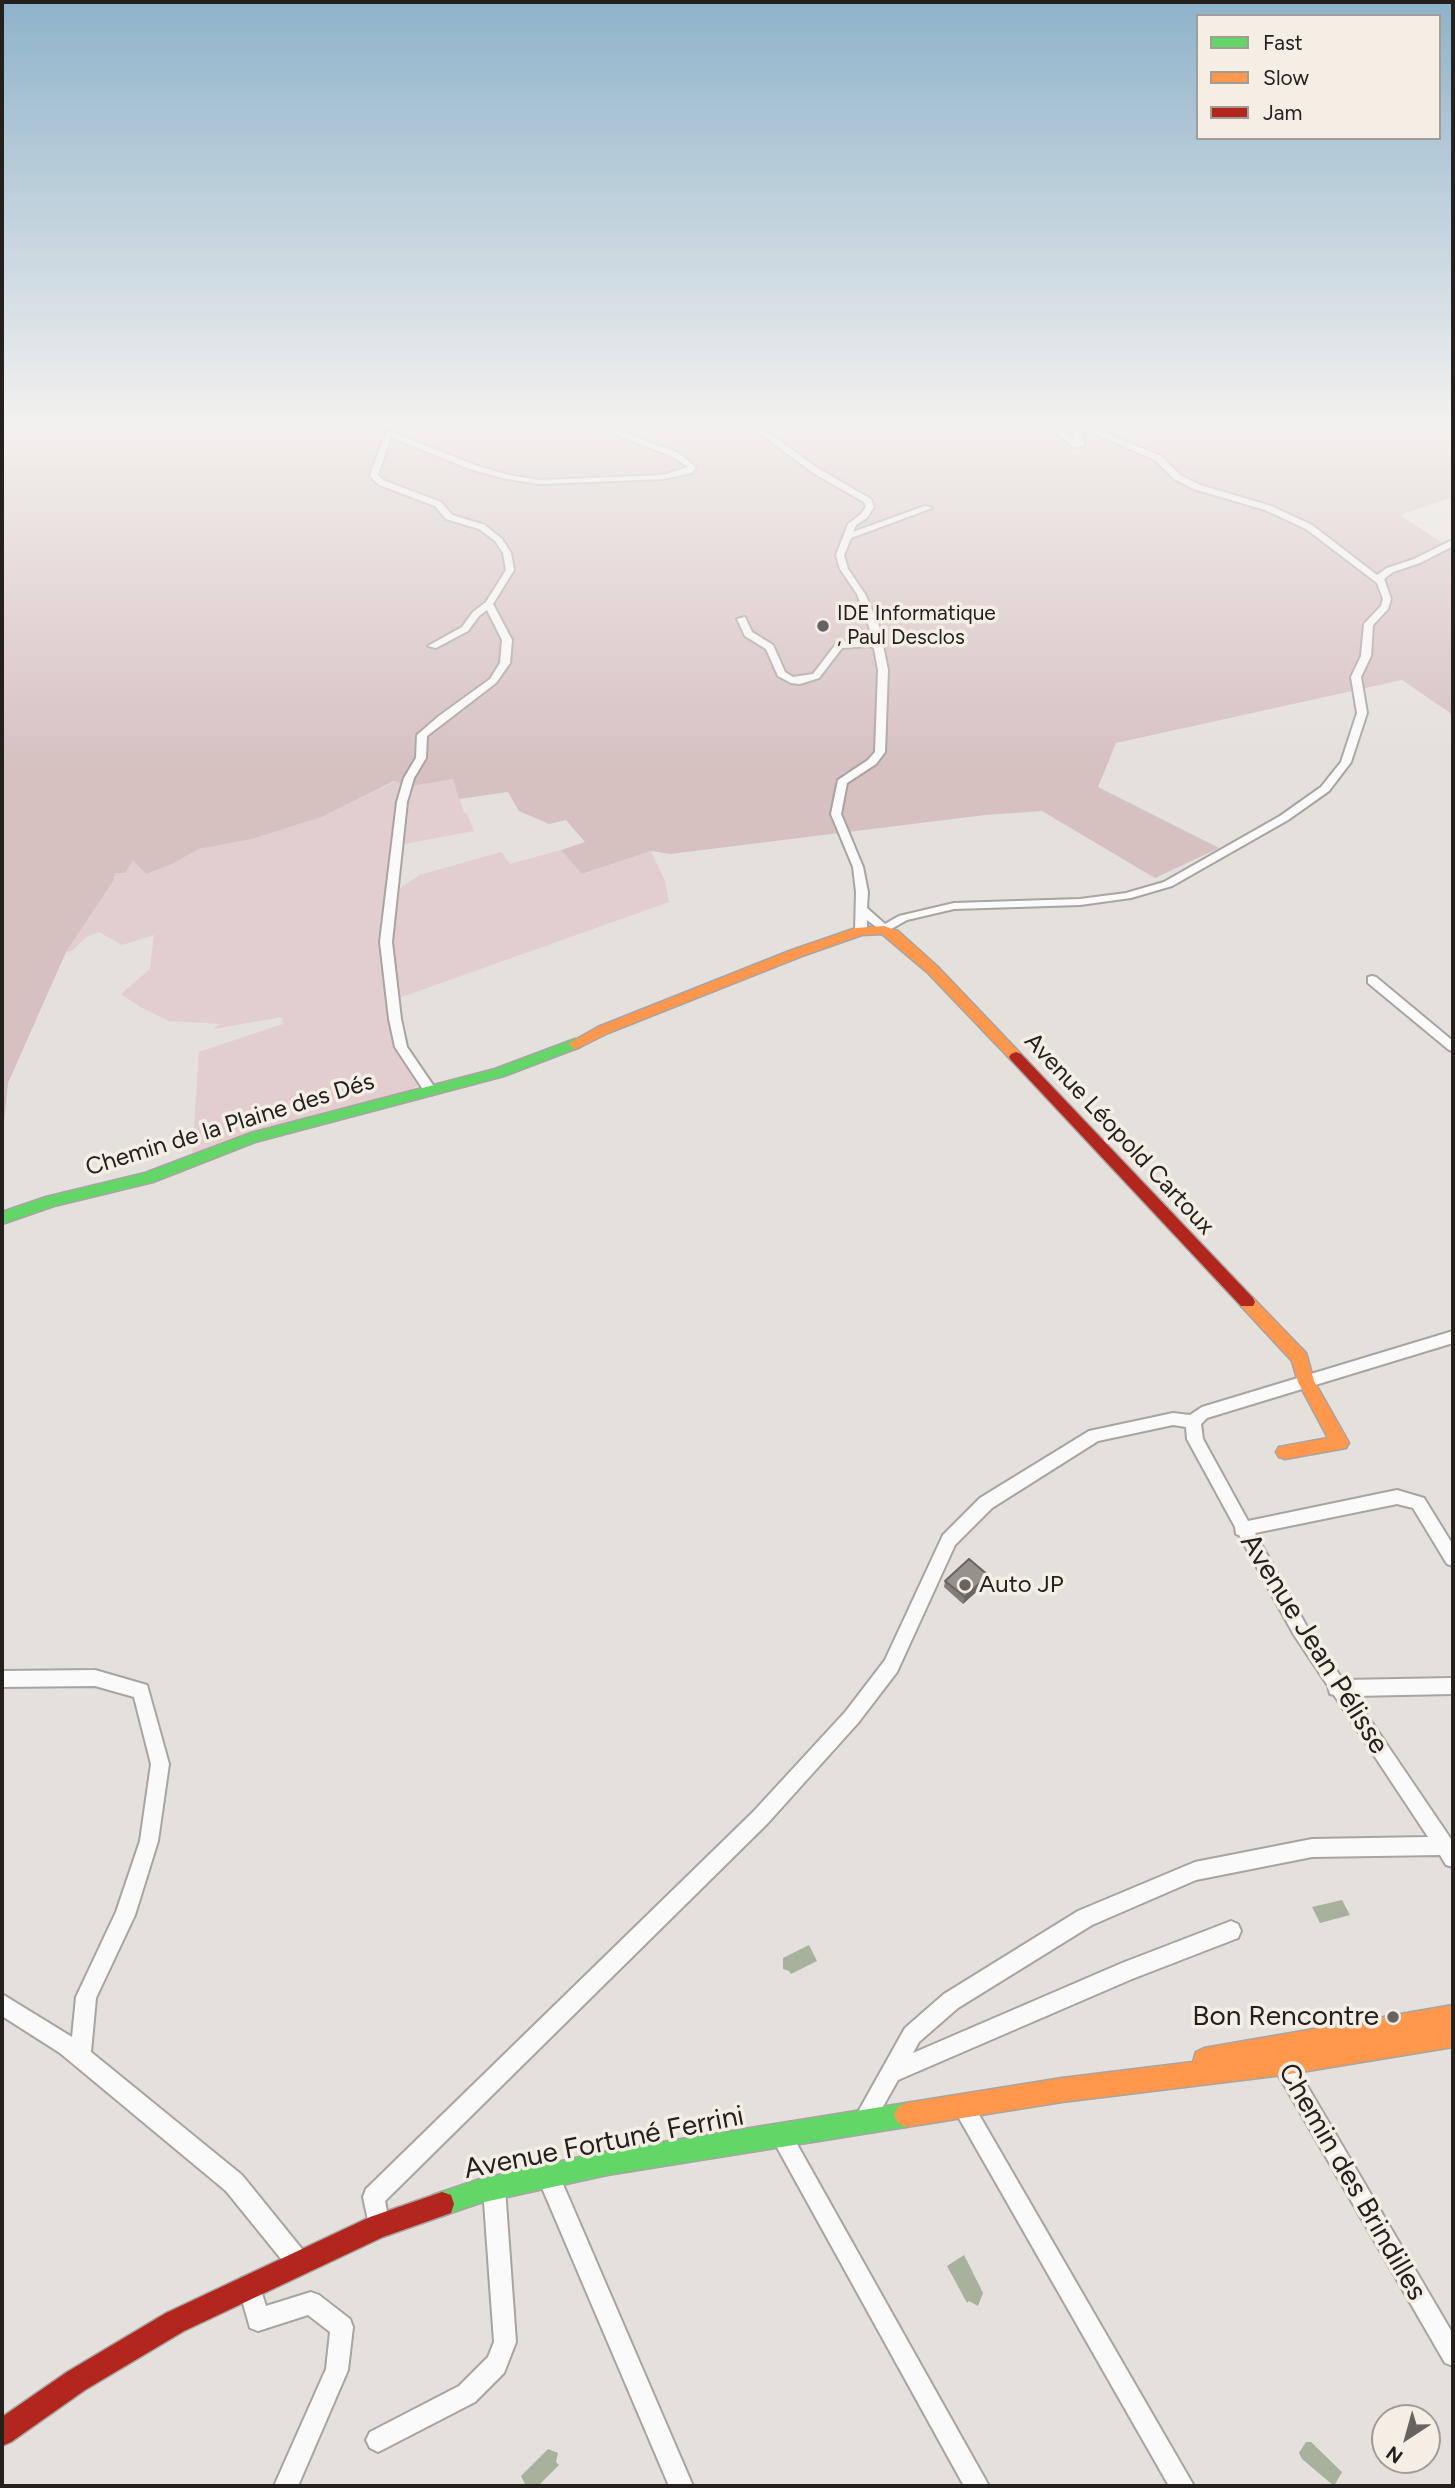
<!DOCTYPE html>
<meta charset="utf-8">
<style>
body{margin:0}
#map{position:relative;width:1455px;height:2488px;overflow:hidden;background:#e4e0dc;font-family:Figtree,sans-serif}
canvas{display:block}
.frame{position:absolute;inset:0;border:4px solid #23201d;pointer-events:none}
.legend{position:absolute;left:1196px;top:14px;width:245px;height:126px;box-sizing:border-box;background:#f5eee5;border:2px solid #a19c95;margin:0;padding:9px 12px;list-style:none;font-size:21px;color:#23201d}
.legend li{display:flex;align-items:center;gap:14px;height:35px}
.legend b{width:35px;border:2px solid #a19c95}
.north{position:absolute;left:1371px;top:2404px;width:70px;height:70px;box-sizing:border-box;background:#f5eee5;border:2px solid #a19c95;border-radius:50%;rotate:216deg;font-size:19px;font-weight:700;line-height:28px;text-align:center;color:#23201d}
.north::after{content:'';display:block;margin:auto;width:24px;height:32px;background:#676360;clip-path:polygon(50% 0,100% 100%,50% 72%,0 100%)}
</style>
<div id="map">
<canvas width="1455" height="2488"></canvas>
<div class="frame"></div>
<ul class="legend">
<li><b style="height:9px;background:#63d668"></b>Fast</li>
<li><b style="height:9px;background:#ff974d"></b>Slow</li>
<li><b style="height:9px;background:#b3261e"></b>Jam</li>
</ul>
<div class="north">N</div>
</div>
<script>
const context = document.querySelector('canvas').getContext('2d');
context.lineJoin = 'round';
function fill(path, color) { context.fillStyle = color; context.fill(path, 'evenodd'); }
const toPath = rows => new Path2D(rows.map(r => 'M' + r).join(''));
function trace(path, color, width, dash) { context.strokeStyle = color; context.lineWidth = width; context.lineCap = dash ? 'butt' : 'round'; context.setLineDash(dash || []); context.stroke(path); }
function write(font, color, halo, rows, align = 'center') {
  context.font = font + ' Figtree,sans-serif'; context.lineWidth = 7; context.setLineDash([]); context.textBaseline = 'middle'; context.strokeStyle = halo; context.fillStyle = color; for (const [text, x, y, turn = 0] of rows) {
    context.save(); context.translate(x, y); context.rotate((+turn || 0) * Math.PI / 180); context.textAlign = isNaN(turn) ? turn : align; if (halo) context.strokeText(text, 0, 0); context.fillText(text, 0, 0); context.restore();
  }
}
fill(toPath([
 [453,778,464,813,467,814,474,831,404,844,411,786],
 [398,780,401,783,395,832,385,961,386,999,388,1018,397,1046,418,1082,417,1085,410,1091,192,1156,199,1052,283,1024,282,1017,213,1029,221,1024,169,1021,142,1008,121,994,150,969,154,935,122,945,99,932,86,937,72,951,66,952,114,880,115,873,120,872,133,859,174,863,199,849,252,839,320,817],
 [561,850,583,874,651,851,665,881,669,902,396,999,390,940,393,939,400,888,420,875,501,852,510,864]
]), '#e2cece');
fill(toPath([
 [2,423,1453,423,1453,497,1400,515,1453,550,1453,715,1402,680,1116,743,1098,787,1219,848,1155,878,1042,811,985,815,670,854,651,851,582,874,561,850,585,842,566,820,549,824,519,811,508,792,459,799,453,779,411,786,394,781,321,817,252,839,199,849,174,863,146,874,133,860,125,873,115,873,114,880,66,952,8,1083,2,1143]
]), '#d6c0c0');
fill(toPath([
 [1342,1900,1350,1915,1320,1923,1312,1907],
 [809,1945,817,1961,791,1974,789,1971,783,1969,783,1958],
 [964,2255,983,2293,978,2306,969,2301,967,2303,947,2266],
 [1306,2442,1311,2442,1342,2472,1334,2486,1302,2459,1299,2453],
 [548,2449,558,2453,556,2462,559,2465,538,2486,526,2486,521,2476]
]), '#a8b19c');
const street = toPath([
 [586,423,597,423,677,452,696,467,692,473,663,479,540,484,507,479,469,469,391,437,378,475,385,481,441,502,452,515,485,525,502,539,511,553,514,570,493,604,512,640,510,663,496,683,427,736,426,758,414,778,407,802,392,942,401,1019,407,1047,437,1091,431,1095,426,1094,395,1047,389,1019,380,942,397,802,404,778,416,758,417,735,439,716,490,679,500,663,502,640,487,610,479,616,468,631,436,648,428,646,462,627,473,612,486,602,506,570,503,553,495,541,479,529,446,519,435,506,379,485,370,476,385,433,389,431,475,465,508,475,540,480,663,475,688,467,671,456,586,423],
 [746,423,755,423,819,469,871,499,874,507,867,518,856,525,853,532,925,506,932,508,851,538,844,555,848,569,865,594,879,626,888,670,885,752,876,764,847,783,841,814,863,867,868,892,867,908,885,924,899,916,954,903,1080,899,1126,893,1164,882,1280,816,1321,787,1341,762,1357,713,1351,677,1361,656,1364,624,1381,606,1383,599,1377,583,1306,529,1265,510,1194,489,1174,479,1155,460,1090,432,1081,434,1085,445,1074,448,1045,423,1054,423,1076,442,1073,433,1083,429,1071,423,1081,423,1161,456,1180,475,1200,485,1271,506,1312,525,1377,575,1387,568,1414,559,1450,541,1453,541,1453,546,1420,563,1393,572,1384,579,1391,599,1388,609,1373,625,1371,656,1361,677,1367,713,1351,762,1329,791,1288,820,1172,886,1131,898,1080,905,954,909,907,920,884,933,867,920,867,931,861,934,855,931,856,892,853,867,831,814,838,780,868,760,875,752,878,670,874,648,869,646,842,648,819,678,800,684,791,683,778,676,766,649,745,636,737,619,745,617,752,632,773,645,785,672,793,677,813,674,836,644,845,641,872,641,869,626,857,594,840,569,836,555,848,524,861,514,866,507,864,502,813,473,746,423],
 [1372,976,1376,977,1453,1041,1453,1051,1449,1050,1368,983,1368,977,1372,976],
 [1453,1331,1453,1343,1207,1418,1201,1424,1203,1439,1248,1521,1397,1490,1424,1498,1453,1545,1453,1566,1447,1564,1413,1508,1397,1504,1255,1533,1306,1625,1343,1680,1453,1678,1453,1694,1354,1696,1453,1842,1453,1867,1446,1865,1440,1855,1312,1857,1196,1880,1092,1925,958,2008,919,2042,913,2053,1122,1963,1231,1921,1238,1924,1241,1931,1238,1938,1132,1979,898,2080,872,2126,865,2129,858,2126,855,2119,858,2112,905,2028,944,1994,1078,1911,1195,1862,1312,1839,1428,1837,1334,1695,1330,1694,1328,1686,1294,1635,1239,1535,1236,1534,1235,1527,1187,1439,1186,1427,1173,1425,1098,1441,992,1508,955,1545,897,1672,858,1723,767,1824,385,2201,390,2226,387,2234,379,2237,371,2234,363,2197,366,2189,753,1812,846,1711,885,1660,943,1535,980,1498,1089,1431,1173,1413,1190,1415,1202,1407,1453,1331],
 [95,1670,147,1685,169,1764,158,1841,135,1915,96,1998,91,2052,242,2175,306,2254,309,2262,306,2270,298,2273,290,2270,226,2191,60,2053,2,2016,2,1994,72,2037,76,1997,116,1912,140,1841,151,1764,134,1697,95,1686,2,1687,2,1671,95,1670],
 [1282,2052,1289,2055,1453,2334,1453,2366,1445,2363,1275,2069,1272,2062,1275,2055,1282,2052],
 [963,2096,970,2099,1194,2486,1169,2486,956,2113,953,2106,956,2099,963,2096],
 [781,2124,788,2128,989,2486,964,2486,774,2142,770,2135,774,2128,781,2124],
 [548,2165,556,2168,693,2486,669,2486,537,2176,540,2168,548,2165],
 [494,2177,502,2180,505,2188,516,2342,504,2373,475,2402,386,2448,378,2452,370,2448,366,2440,370,2432,459,2386,488,2357,494,2342,483,2188,486,2180,494,2177],
 [249,2275,257,2278,266,2306,311,2292,319,2295,350,2319,353,2327,348,2370,298,2486,274,2486,326,2369,330,2332,308,2315,258,2331,250,2328,238,2286,241,2278,249,2275]
]);
const fast = toPath([
 [575,1039,582,1044,580,1047,504,1076,255,1142,153,1182,54,1206,2,1224,2,1212,46,1197,145,1173,251,1133,495,1069,575,1039],
 [906,2103,914,2107,918,2115,914,2123,906,2127,607,2175,480,2203,442,2216,433,2213,430,2204,433,2195,480,2179,607,2151,906,2103]
]);
const slow = toPath([
 [884,926,898,931,937,966,1021,1054,1023,1057,1021,1060,1011,1060,927,972,882,934,862,935,802,956,608,1033,580,1047,575,1049,568,1044,598,1027,792,950,856,928,884,926],
 [1247,1296,1253,1298,1306,1353,1314,1381,1349,1443,1346,1448,1285,1459,1279,1457,1276,1452,1279,1447,1328,1438,1298,1382,1292,1361,1241,1306,1239,1302,1241,1298,1247,1296],
 [1453,2005,1453,2047,1283,2075,1062,2102,906,2127,898,2123,894,2115,898,2107,906,2103,1062,2078,1193,2062,1196,2052,1204,2048,1453,2005]
]);
const jam = toPath([
 [1016,1052,1021,1054,1253,1298,1255,1302,1253,1306,1241,1306,1011,1060,1009,1057,1011,1054,1016,1052],
 [442,2192,451,2195,454,2204,451,2213,383,2237,184,2331,85,2390,11,2442,2,2446,2,2417,67,2372,166,2313,370,2217,442,2192]
]);
trace(street, '#a7a4a1', 4);
trace(fast, '#a7a4a1', 3);
trace(slow, '#a7a4a1', 3);
trace(jam, '#a7a4a1', 3);
fill(street, '#fbfafa');
fill(fast, '#63d668');
fill(slow, '#ff974d');
fill(jam, '#b3261e');
fill(toPath([
 [945,1581,987,1582,963,1604,944,1587]
]), '#807e78');
fill(toPath([
 [988,1575,987,1582,963,1604,965,1597]
]), '#686661');
const building = toPath([
 [969,1559,988,1575,965,1597,945,1581,969,1559]
]);
fill(building, '#95928b');
trace(building, '#686661', 2);
const sky = context.createLinearGradient(0, 0, 0, 771);
sky.addColorStop(0, '#8eb3ca');
sky.addColorStop(0.55, '#f3f1ef');
sky.addColorStop(1, '#f3f1ef00');
context.fillStyle = sky;
context.fillRect(0, 0, 1455, 771);
for (const [x, y, r, color] of [
 [823,626,7,"#676360"],
 [965,1585,7,"#676360"],
 [1393,2017,7,"#676360"]
]) { const dot = new Path2D(); dot.arc(x, y, r, 0, 2 * Math.PI); context.fillStyle = color; context.fill(dot); trace(dot, '#f5eee5', 2.5); }
write('21px', '#23201d', '#f5eee5', [
 ["IDE Informatique",837,614],
 [", Paul Desclos",837,638]
], 'left');
write('24px', '#23201d', '#f5eee5', [
 ["Chemin de la Plaine des Dés",230,1125,-17],
 ["Avenue Léopold Cartoux",1119,1134,47]
]);
write('24px', '#23201d', '#f5eee5', [
 ["Auto JP",979,1585]
], 'left');
write('28px', '#23201d', '#f5eee5', [
 ["Avenue Jean Pélisse",1314,1644,58],
 ["Avenue Fortuné Ferrini",604,2143,-11],
 ["Chemin des Brindilles",1352,2182,60]
]);
write('28px', '#23201d', '#f5eee5', [
 ["Bon Rencontre",1379,2017]
], 'right');
</script>
